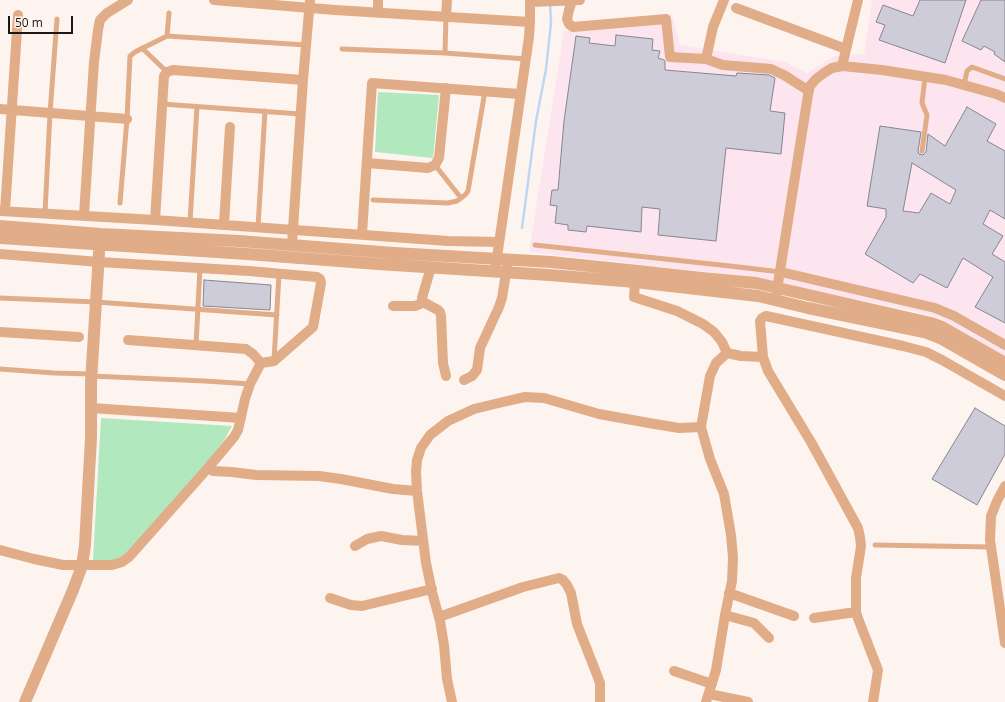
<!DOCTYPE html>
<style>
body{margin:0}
#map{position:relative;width:1005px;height:702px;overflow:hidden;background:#fef4ef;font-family:"Open Sans",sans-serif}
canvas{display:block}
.scale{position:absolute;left:8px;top:16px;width:65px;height:18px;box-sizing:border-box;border:2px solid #1b1715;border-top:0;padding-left:5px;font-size:12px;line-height:14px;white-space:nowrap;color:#1b1715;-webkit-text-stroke:3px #fef4ef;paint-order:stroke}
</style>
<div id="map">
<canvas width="1005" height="702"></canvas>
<div class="scale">50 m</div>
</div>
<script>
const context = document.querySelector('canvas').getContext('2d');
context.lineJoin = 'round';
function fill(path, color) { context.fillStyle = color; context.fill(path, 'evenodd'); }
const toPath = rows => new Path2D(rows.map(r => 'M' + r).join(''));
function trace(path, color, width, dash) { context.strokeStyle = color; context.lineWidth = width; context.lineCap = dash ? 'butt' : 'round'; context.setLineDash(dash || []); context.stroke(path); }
fill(toPath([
 [872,0,1005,0,1005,356,942,319,913,311,741,276,529,252,564,31,672,14,680,45,785,62,807,73,834,56,864,54]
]), '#fde5f0');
fill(toPath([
 [378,92,439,95,433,158,375,152],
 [101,418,232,426,225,439,205,466,124,558,114,562,93,560]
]), '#b2e8be');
trace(toPath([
 [522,228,536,121,546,69,551,23,550,3]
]), '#bed6f1', 2.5);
const building = toPath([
 [920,0,966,0,945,63,879,40,885,25,876,22,883,5,913,16,920,0],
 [981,0,1005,0,1005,62,994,54,995,52,984,46,981,50,962,41,981,0],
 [616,35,653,39,652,50,660,51,658,58,664,60,665,61,665,70,736,76,737,73,769,75,775,78,770,111,785,113,781,154,726,148,716,241,658,235,660,209,642,207,641,232,587,226,586,232,568,230,568,225,555,223,557,206,550,205,552,190,558,190,564,121,576,36,590,38,589,43,615,46,616,35],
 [967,107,996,124,987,141,1005,151,1005,219,990,210,983,224,1003,236,992,254,1005,262,1005,323,975,307,993,277,963,258,947,288,920,274,913,283,865,254,886,217,886,209,867,206,880,126,921,132,918,151,919,154,923,155,926,152,928,134,945,146,967,107],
 [912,163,956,190,950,204,931,193,919,213,903,211,912,163],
 [204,280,271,285,270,310,203,306,204,280],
 [975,408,1005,426,1005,454,977,505,932,479,975,408]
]);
fill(building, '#cdccd8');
trace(building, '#868691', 1);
trace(toPath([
 [167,36,306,45],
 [142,48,167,72],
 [342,49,445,53,526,59],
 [445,53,446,17],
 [964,85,967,71,972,67,1005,79],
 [162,104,300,114],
 [922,151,927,115,922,103,925,77],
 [435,165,461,198],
 [373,200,448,203,457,201,465,195,468,191,485,91],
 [120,203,127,119,130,56,135,52,167,36,169,13],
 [45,213,50,113,57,19],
 [190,222,197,107],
 [258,227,265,111],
 [535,245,730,266,781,272],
 [0,298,96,302,277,315],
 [196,345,200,268],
 [274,360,279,274],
 [0,369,54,373,91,374],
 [91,376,205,381,250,384],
 [875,545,991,547]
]), '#e1ad88', 5);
trace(toPath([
 [214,0,335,10,530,22],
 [572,1,569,10,567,19,569,24,573,27,666,19,670,57,706,59,723,65,771,69,784,75,809,91],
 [530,2,580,0],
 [736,8,846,49],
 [378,13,378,0],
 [446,17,447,0],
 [706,59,713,27,724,0],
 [842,66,858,0],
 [0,109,127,119],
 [367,163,428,168,435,165,439,158,446,88],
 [0,211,155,220,448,241,498,242],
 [5,211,18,15],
 [84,215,94,62,98,30,100,20,107,13,128,0],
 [155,220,164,76,167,72,173,70,303,80],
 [224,224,230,127],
 [362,234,372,83,520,94],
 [292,244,303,80,310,0],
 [0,254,99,262,249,271,317,277,320,279,321,283,313,327,274,361,261,363],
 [431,267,422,298,423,301,425,303,438,310,440,312,441,316,443,363,446,376],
 [495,271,529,37,530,22,530,0],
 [781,272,935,308,954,316,1005,345],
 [635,282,634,297,677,311,703,324,714,332,722,342,727,353],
 [776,296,808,95,810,86,816,79,824,73,832,68,842,66,882,70,946,80,996,94,1005,98],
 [393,306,415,306,420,304,423,301],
 [0,332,79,337],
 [727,353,741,356,763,357],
 [464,380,472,376,477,370,480,348,499,307,502,298,508,260],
 [91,408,241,418],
 [208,468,213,471,232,472,256,475,319,476,341,479,393,489,417,491],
 [1005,486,997,501,991,516,990,540,1005,643],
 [355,546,367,539,381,536,402,540,423,541],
 [0,550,34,559,63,565,112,565,122,562,129,557,208,468,234,437,238,430,245,399,250,384,261,363,253,354,246,349,128,340],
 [729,593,794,616],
 [330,598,351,605,362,606,432,589],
 [725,615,754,623,769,638],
 [439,617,523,587,559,578,563,580,567,585,571,593,577,624,597,675,600,683,600,702],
 [814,618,856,612],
 [674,671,712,684],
 [709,694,748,702],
 [452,702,447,679,444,645,440,621,432,592,426,563,417,491,416,471,417,460,421,448,430,435,448,421,474,409,503,402,525,397,544,398,599,414,649,423,679,428,701,427],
 [706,702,716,670,725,615,732,581,733,558,731,535,724,494,710,459,701,427,710,376,716,363,727,353],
 [873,702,878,670,859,621,856,612,856,578,861,546,860,537,858,528,811,442,768,371,763,357,760,321,762,318,766,316,903,346,926,352,942,360,1005,396]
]), '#e1ad88', 10);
trace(toPath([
 [0,226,101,234,239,241,394,253,551,262,638,271,701,278,756,283,931,323,942,327,1005,363],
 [0,238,247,254,378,264,549,275,635,282,758,296,808,308,924,332,942,339,1005,375],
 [25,702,73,590,82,566,85,545,91,438,91,382,100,237]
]), '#e1ad88', 12);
</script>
